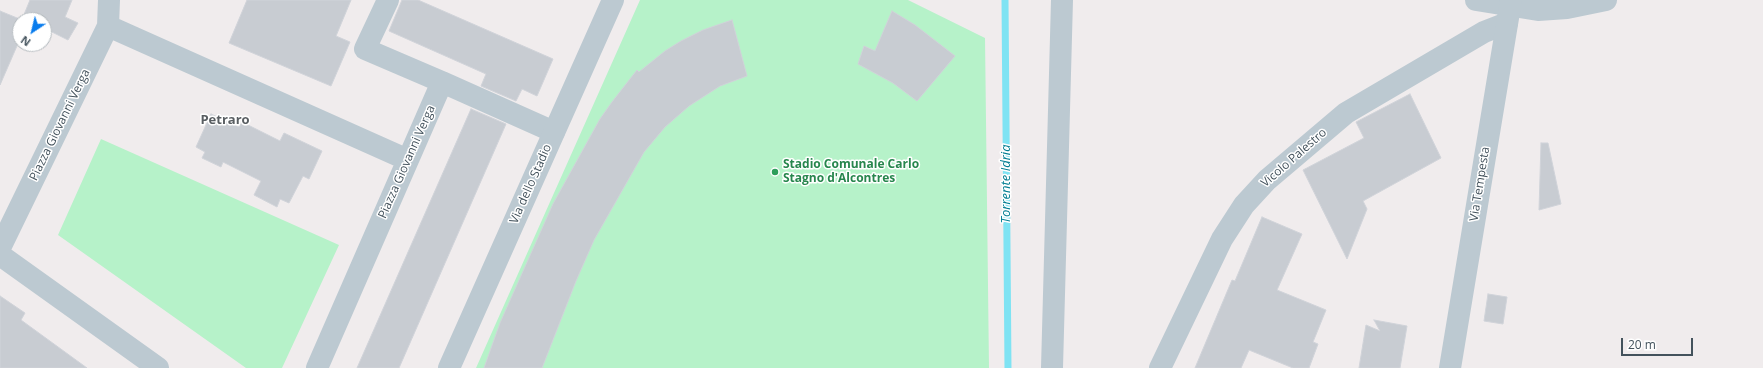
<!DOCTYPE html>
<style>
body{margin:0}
#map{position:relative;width:1763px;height:368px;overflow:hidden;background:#f0eced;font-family:"Open Sans",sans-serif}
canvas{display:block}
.north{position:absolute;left:12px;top:12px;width:40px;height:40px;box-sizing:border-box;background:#fff;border:1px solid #b4babe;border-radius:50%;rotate:215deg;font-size:11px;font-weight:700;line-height:16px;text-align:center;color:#43525c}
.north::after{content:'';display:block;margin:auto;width:14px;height:18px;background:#097ced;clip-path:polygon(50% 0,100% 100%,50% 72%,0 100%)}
.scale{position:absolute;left:1621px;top:338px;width:72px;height:18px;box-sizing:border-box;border:2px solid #43525c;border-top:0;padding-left:5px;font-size:12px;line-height:14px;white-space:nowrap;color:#43525c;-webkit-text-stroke:3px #fff;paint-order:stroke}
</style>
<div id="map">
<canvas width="1763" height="368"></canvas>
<div class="north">N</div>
<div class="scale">20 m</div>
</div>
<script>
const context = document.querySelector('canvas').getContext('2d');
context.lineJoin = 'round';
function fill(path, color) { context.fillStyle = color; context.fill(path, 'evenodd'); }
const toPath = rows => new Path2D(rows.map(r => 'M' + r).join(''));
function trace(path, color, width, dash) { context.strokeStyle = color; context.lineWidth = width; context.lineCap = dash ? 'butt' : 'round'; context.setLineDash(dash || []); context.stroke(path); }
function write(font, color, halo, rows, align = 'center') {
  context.font = font + ' "Open Sans",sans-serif'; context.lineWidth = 3; context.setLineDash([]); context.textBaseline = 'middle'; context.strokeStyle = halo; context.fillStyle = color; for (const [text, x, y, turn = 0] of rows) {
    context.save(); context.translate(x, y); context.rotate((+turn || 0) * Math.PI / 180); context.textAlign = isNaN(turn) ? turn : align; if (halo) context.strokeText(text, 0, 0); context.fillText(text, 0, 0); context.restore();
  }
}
fill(toPath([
 [640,0,908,0,985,38,989,368,476,368],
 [101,139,339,245,282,368,246,368,58,235]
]), '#b6f2c9');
trace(toPath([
 [1005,0,1008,368]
]), '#7fe3f3', 7);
const building = toPath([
 [30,0,72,0,65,17,78,23,68,40,44,28,44,20,28,20,23,17,30,0],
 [247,0,351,0,336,36,350,42,331,86,229,43,247,0],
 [402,0,418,0,553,59,537,96,522,89,516,101,481,86,486,74,389,31,402,0],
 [0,11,22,20,20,20,20,39,0,85,0,11],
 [892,11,915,25,955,56,917,101,893,83,858,64,864,46,875,51,892,11],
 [732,20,747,76,720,86,689,106,665,127,644,152,594,240,576,281,542,368,484,368,500,323,553,204,600,119,612,102,637,70,639,72,665,51,681,41,703,30,732,20],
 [1410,94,1441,158,1363,201,1367,209,1347,259,1303,170,1364,138,1356,122,1410,94],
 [471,109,506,124,399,368,357,368,471,109],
 [211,114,239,127,242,122,280,141,284,133,322,151,309,179,303,176,289,203,280,199,277,207,254,195,261,181,223,162,221,167,202,158,205,152,196,147,211,114],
 [1541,143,1548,143,1561,204,1539,210,1541,143],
 [1262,217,1302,234,1277,290,1326,310,1313,342,1318,344,1309,368,1293,368,1249,350,1241,368,1195,368,1232,280,1235,281,1262,217],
 [1488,294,1507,297,1503,324,1484,321,1488,294],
 [0,296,25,313,21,320,87,368,0,368,0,296],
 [1374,320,1407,326,1400,368,1359,368,1366,325,1380,331,1374,320]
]);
fill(building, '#c8ccd2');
trace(building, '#d0d3d9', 1);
trace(toPath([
 [1476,0,1538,10,1567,8,1606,0],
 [108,26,408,160],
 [442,82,554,132],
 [0,248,108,26,109,0],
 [0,255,158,368],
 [317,368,442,82,365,49,388,0],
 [1052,368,1062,0],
 [1160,368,1222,239,1244,205,1267,180,1346,113,1484,32,1507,23]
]), '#bcc9d1', 22);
trace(toPath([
 [449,368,613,0],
 [1450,368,1511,0]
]), '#bcc9d1', 22);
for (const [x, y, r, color] of [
 [775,172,4,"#2e9e5b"]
]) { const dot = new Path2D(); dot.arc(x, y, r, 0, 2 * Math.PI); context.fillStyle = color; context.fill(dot); trace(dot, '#fff', 1.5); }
write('12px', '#43525c', '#fff', [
 ["Piazza Giovanni Verga",60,125,-64],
 ["Vicolo Palestro",1294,158,-41],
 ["Piazza Giovanni Verga",407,162,-66],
 ["Via dello Stadio",531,184,-66],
 ["Via Tempesta",1480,184,-81]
]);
write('bold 12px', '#27864d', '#fff', [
 ["Stadio Comunale Carlo",783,165],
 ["Stagno d'Alcontres",783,179]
], 'left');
write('bold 13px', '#595e62', '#fff', [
 ["Petraro",225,120]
]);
write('italic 13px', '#037e92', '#fff', [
 ["Torrente Idria",1006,184,-90]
]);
</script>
